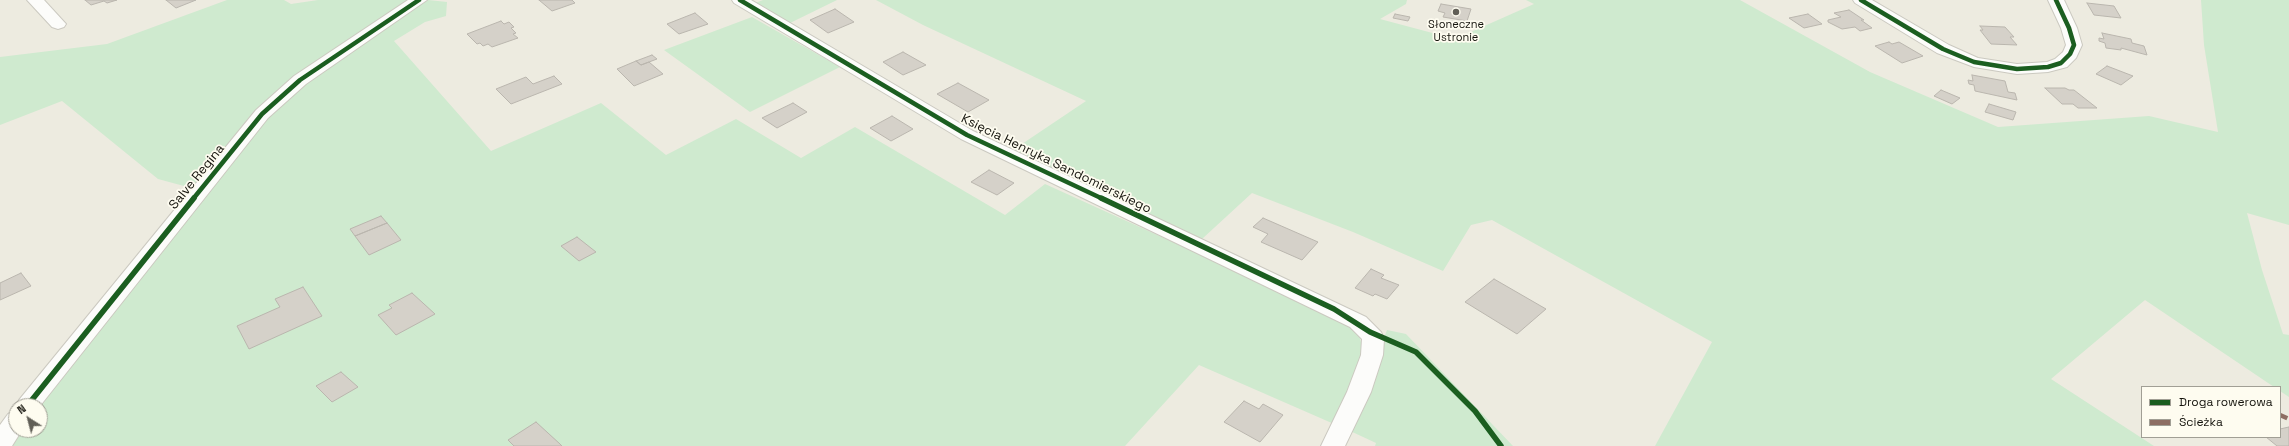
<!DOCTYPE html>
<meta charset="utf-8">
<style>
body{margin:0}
#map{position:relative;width:2289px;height:446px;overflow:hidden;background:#edebe0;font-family:"Space Grotesk",sans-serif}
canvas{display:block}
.legend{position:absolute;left:2141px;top:386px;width:140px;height:52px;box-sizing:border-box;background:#fefcf0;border:1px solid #a19f95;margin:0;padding:5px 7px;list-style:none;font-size:12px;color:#15140d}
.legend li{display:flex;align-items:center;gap:8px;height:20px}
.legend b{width:20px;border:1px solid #a19f95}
.north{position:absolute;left:8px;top:398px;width:40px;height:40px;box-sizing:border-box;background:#fefcf0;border:1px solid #a19f95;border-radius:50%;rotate:324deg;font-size:11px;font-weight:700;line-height:16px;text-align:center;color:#15140d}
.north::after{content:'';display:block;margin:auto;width:14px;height:18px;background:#615f57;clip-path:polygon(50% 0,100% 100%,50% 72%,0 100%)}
</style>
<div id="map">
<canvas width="2289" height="446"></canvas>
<ul class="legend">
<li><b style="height:5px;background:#1b5e20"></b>Droga rowerowa</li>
<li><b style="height:5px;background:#8d6e63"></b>Ścieżka</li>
</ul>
<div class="north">N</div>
</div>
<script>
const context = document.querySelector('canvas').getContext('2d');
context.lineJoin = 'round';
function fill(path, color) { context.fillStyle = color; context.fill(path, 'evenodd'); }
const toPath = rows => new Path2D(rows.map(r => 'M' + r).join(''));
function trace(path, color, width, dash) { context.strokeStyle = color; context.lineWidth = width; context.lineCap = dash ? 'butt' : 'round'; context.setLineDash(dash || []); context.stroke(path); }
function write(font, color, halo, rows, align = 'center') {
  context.font = font + ' "Space Grotesk",sans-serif'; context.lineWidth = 3.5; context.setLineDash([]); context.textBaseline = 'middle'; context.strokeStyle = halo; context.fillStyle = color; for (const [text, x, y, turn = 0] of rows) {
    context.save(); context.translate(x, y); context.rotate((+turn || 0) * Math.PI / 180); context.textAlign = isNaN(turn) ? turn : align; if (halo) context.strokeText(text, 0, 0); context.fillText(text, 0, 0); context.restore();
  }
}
fill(toPath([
 [227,0,284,0,291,4,318,0,411,0,296,77,195,189,158,179,62,101,0,125,0,57,107,44],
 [428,0,447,2,446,16,425,22,394,41,491,151,601,103,666,155,736,119,801,158,855,127,1005,215,1045,184,1327,312,1357,329,1365,355,1334,424,1199,365,1125,446,7,446,18,430,40,430,40,406,272,113,307,80],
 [763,0,837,0,788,24,755,3],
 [876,0,1407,0,1406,4,1380,19,1455,39,1534,4,1526,0,1740,0,1870,72,1998,127,2149,116,2218,132,2204,45,2201,0,2289,0,2289,225,2247,213,2262,270,2283,334,2289,335,2289,397,2280,391,2280,387,2274,387,2145,300,2051,379,2154,446,1655,446,1712,342,1492,220,1471,225,1443,271,1353,232,1252,193,1202,239,1013,150,1086,101,923,25],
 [752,17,840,67,750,112,664,50],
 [1387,330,1406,334,1513,446,1375,446,1376,443,1348,430]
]), '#cfeacf');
const building = toPath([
 [85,0,117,0,107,3,104,1,91,5,85,0],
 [166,0,196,0,176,8,166,0],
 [539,0,572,0,575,3,552,11,539,0],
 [2087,3,2114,6,2121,18,2094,15,2087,3],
 [1441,4,1471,9,1467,21,1443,17,1445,13,1438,11,1441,4],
 [835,9,854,22,828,33,810,20,835,9],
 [1849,10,1864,20,1861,20,1872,28,1860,31,1855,27,1842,29,1828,22,1828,20,1841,17,1834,13,1849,10],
 [695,13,708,24,679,34,667,24,695,13],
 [1395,14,1410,17,1408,21,1393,18,1395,14],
 [1808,14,1822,24,1804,28,1789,18,1808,14],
 [501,21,504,24,509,22,514,27,511,28,516,33,513,34,518,38,492,47,488,44,483,46,480,43,477,44,467,34,501,21],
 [1980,26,2005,27,2014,37,2010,37,2017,45,1991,44,1980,30,1983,30,1980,26],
 [2102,33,2131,39,2132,43,2144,46,2147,55,2121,48,2121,50,2106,48,2105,43,2099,41,2099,38,2104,39,2102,33],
 [1889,42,1892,44,1899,42,1923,56,1902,63,1875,46,1889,42],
 [903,52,926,65,903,75,883,62,903,52],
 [652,55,657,59,641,65,636,61,652,55],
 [636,61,641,65,649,62,663,74,634,86,617,69,636,61],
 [2107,66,2133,76,2121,85,2096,74,2107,66],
 [1972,75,2005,81,2008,92,2015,93,2017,100,1975,91,1974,85,1969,84,1968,80,1973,81,1972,75],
 [554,76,562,84,511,104,496,89,526,77,533,84,554,76],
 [958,83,989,100,968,112,937,94,958,83],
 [2045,88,2065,88,2069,90,2074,90,2097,108,2078,108,2073,104,2062,104,2045,88],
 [1941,90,1960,98,1952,104,1934,96,1941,90],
 [793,103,807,112,777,128,762,118,793,103],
 [1989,104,2016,112,2013,120,1985,112,1989,104],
 [892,116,913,129,891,141,870,128,892,116],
 [989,170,1014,183,997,195,971,182,989,170],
 [381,216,387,223,355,236,350,229,381,216],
 [1263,218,1318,242,1302,260,1261,242,1268,234,1253,227,1263,218],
 [387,223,401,240,369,255,355,236,387,223],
 [577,237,596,252,579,261,561,246,577,237],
 [1371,269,1384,275,1381,278,1399,285,1387,299,1375,294,1373,296,1355,288,1371,269],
 [21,273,31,286,0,300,0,283,21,273],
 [1494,279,1546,309,1517,334,1465,302,1494,279],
 [303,287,322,316,249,349,237,326,280,307,275,299,303,287],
 [412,293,435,314,396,335,378,315,392,308,389,305,412,293],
 [341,372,358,387,332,402,316,386,341,372],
 [1244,401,1259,409,1263,404,1283,415,1260,442,1224,422,1244,401],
 [536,422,560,444,562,446,514,446,508,440,536,422],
 [2289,427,2289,446,2277,446,2266,437,2280,437,2280,429,2289,427]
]);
fill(building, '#d5d1c9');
trace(building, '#bab6ae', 1);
const minor = toPath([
 [27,0,44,0,66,24,64,27,58,29,52,27,27,0],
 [408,0,427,0,306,84,268,118,40,406,16,407,19,400,256,110,294,76,408,0],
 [732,0,751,0,973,131,1366,317,1381,332,1384,339,1383,355,1371,392,1345,446,1321,446,1347,392,1361,355,1362,339,1350,327,961,139,734,3,732,0],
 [1853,0,1872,0,1949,45,1978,58,2017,64,2047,62,2055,59,2063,52,2066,45,2061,28,2048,0,2064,0,2077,28,2082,45,2076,58,2067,67,2048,72,2017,74,1974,67,1937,53,1855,3,1853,0],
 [16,411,16,430,22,430,12,446,0,446,0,425,8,414,16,411]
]);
trace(minor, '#cbc9c0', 2);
fill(minor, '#fcfcfa');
trace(toPath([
 [2280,415,2289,419]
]), '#8d6e63', 4.5, [8, 4.5]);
trace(toPath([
 [740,0,967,135,1103,199],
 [1861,0,1943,49,1974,62,2017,69,2048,67,2061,63,2070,54,2074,45,2069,28,2056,0],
 [193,199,262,114,300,80,419,0]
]), '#1b5e20', 4.5);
trace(toPath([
 [1101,198,1334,309,1370,332,1416,352,1475,411,1501,446],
 [27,406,194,198]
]), '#1b5e20', 5.5);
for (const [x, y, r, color] of [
 [1456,12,4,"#615f57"]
]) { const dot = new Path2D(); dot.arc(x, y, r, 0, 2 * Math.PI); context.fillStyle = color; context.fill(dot); trace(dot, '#fefcf0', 1.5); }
write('11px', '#15140d', '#fefcf0', [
 ["Słoneczne",1456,25],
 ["Ustronie",1456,38]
]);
write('13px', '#15140d', '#fefcf0', [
 ["Księcia Henryka Sandomierskiego",1056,164,26],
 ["Salve Regina",197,177,-51]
]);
</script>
